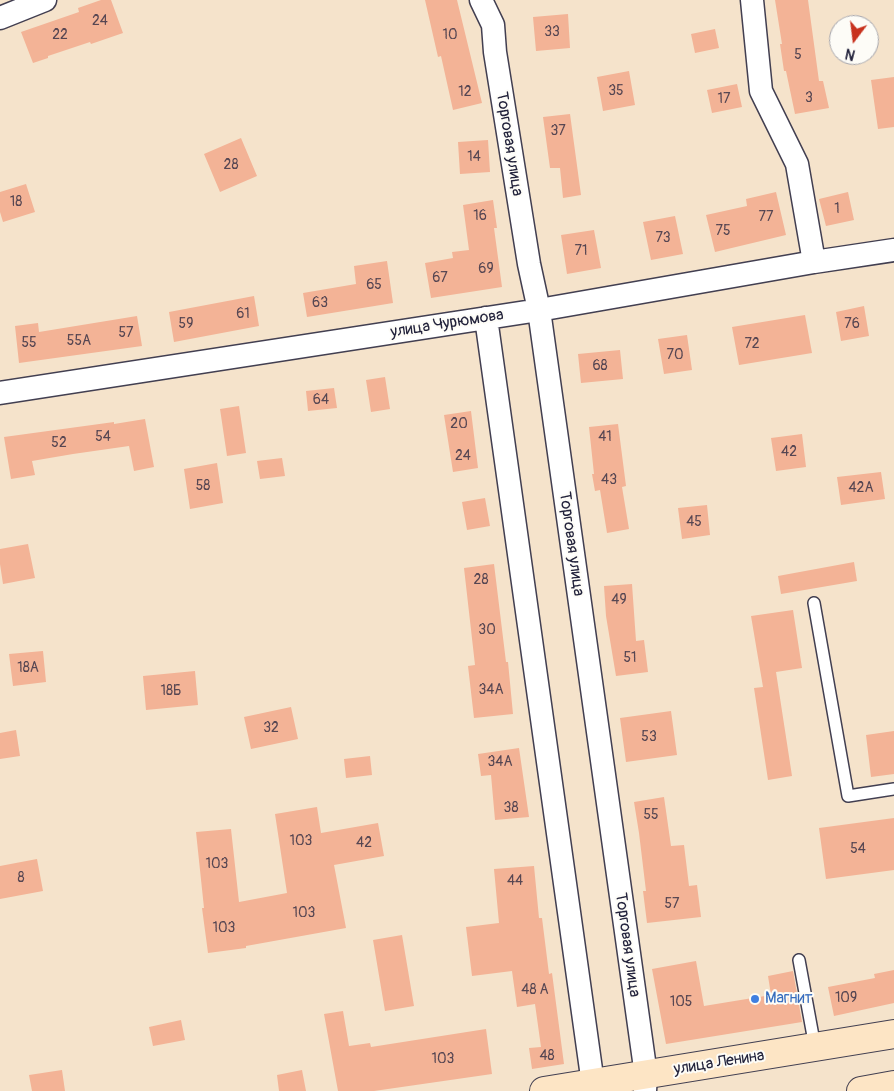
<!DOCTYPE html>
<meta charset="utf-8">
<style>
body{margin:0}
#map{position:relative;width:894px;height:1091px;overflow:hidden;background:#f5e3cb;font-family:Pangolin,sans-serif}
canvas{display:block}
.north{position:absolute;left:829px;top:15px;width:50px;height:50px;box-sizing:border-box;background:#fdfcf7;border:1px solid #a5a5ac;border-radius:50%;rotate:195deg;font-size:14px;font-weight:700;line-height:20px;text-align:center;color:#22223b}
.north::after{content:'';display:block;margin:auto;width:18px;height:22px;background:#c8321e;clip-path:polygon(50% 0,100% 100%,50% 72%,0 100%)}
</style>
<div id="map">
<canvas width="894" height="1091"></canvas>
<div class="north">N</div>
</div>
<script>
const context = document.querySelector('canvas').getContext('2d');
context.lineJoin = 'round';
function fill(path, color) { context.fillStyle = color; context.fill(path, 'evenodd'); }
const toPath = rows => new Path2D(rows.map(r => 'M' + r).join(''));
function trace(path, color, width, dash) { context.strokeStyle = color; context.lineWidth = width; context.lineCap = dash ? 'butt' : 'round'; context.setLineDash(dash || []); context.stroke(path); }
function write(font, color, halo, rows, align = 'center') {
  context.font = font + ' Pangolin,sans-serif'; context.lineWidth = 4; context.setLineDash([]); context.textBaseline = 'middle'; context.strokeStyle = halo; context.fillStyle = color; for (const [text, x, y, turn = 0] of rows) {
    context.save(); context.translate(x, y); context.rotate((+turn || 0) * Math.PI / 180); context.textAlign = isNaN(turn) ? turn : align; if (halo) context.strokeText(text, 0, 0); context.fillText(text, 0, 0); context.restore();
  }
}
fill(toPath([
 [101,0,111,0,123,33,91,44,90,42,48,56,48,58,33,63,21,32,79,12,78,8],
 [425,0,457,0,482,103,453,110,441,56,438,57],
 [775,0,808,0,819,81,823,81,829,108,795,114,786,71,784,71,780,44,782,44],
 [568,14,570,48,536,51,533,17],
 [715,29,719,48,695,53,691,34],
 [629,71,635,105,603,111,597,77],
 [894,77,894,127,878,129,871,80],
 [737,84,742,107,712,113,707,90],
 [570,114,581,195,563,198,560,168,550,168,543,117],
 [241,138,257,176,220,192,204,154],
 [488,140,490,172,460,174,458,142],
 [26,184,35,212,3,222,0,212,0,192],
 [776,192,786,235,715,252,706,215,747,206,746,199],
 [848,192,854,220,826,226,819,199],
 [493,200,497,228,494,228,502,287,431,298,425,263,453,258,452,252,469,250,463,205],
 [675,216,683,254,651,260,643,222],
 [594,230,601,268,567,274,561,235],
 [387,261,393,303,307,317,303,293,356,284,354,266],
 [254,296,259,326,174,342,169,312],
 [864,306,869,336,841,341,836,312],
 [805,315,812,353,739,365,732,327],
 [137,316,142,346,19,363,15,326,38,323,39,332],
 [687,335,692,370,664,374,658,339],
 [620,350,623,379,581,383,578,354],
 [385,377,390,409,371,412,366,380],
 [334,388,337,408,308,411,306,391],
 [239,406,246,453,227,456,220,409],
 [471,411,478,468,453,472,444,415],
 [145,419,154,467,134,471,129,446,73,454,32,461,35,475,11,479,4,437,114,422,114,424],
 [618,424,626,486,622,487,629,529,607,533,600,490,595,491,592,474,594,474,589,427],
 [802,434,806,467,776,471,771,438],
 [282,458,285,476,260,479,257,461],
 [217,463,223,503,190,509,184,469],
 [881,472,885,499,841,505,837,477],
 [485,498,490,526,467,530,462,502],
 [707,505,710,535,682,539,678,508],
 [28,544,35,578,3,584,0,564,0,549],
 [854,562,857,581,781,594,778,576],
 [494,564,506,662,508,662,513,714,474,718,468,666,475,665,464,568],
 [632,584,636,641,644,640,648,672,616,676,606,616,604,586],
 [793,610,802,668,776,672,792,776,768,780,754,688,763,687,751,616],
 [43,651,46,682,13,686,9,654],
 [195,671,198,705,146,710,143,676],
 [291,707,298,739,251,749,244,717],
 [671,711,677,755,626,762,620,718],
 [16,730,20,756,0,759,0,733],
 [894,731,894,774,871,777,866,735],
 [519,748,529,817,495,820,491,775,481,776,478,754],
 [370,756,372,775,346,778,344,759],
 [664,797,671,846,684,845,689,886,697,885,701,917,647,923,643,891,646,891,639,833,634,802],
 [317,807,321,833,378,823,384,856,334,865,346,928,246,946,246,948,208,953,202,908,204,908,196,832,231,829,239,902,287,893,275,814],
 [894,818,894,870,826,879,819,828],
 [37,859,43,891,0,899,0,866],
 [534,866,539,918,542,918,549,974,552,973,564,1064,532,1069,529,1048,541,1047,535,1004,517,1007,512,971,472,976,466,927,499,923,494,869],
 [402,935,414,1006,385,1011,373,940],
 [696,961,704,1006,771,995,768,976,793,971,802,1022,666,1044,652,969],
 [894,970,894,1003,834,1016,828,987,875,978,874,974],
 [343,1011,349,1046,370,1043,371,1047,486,1029,492,1074,374,1091,338,1091,324,1014],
 [181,1020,185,1040,153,1046,149,1027],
 [62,1070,65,1091,32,1091,29,1075],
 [302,1070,306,1091,279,1091,277,1075]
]), '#f3b396');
const lane = toPath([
 [814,603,848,796,894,789],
 [799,960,815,1047]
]);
const street = toPath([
 [481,0,493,25,495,52,529,264,539,310,646,1075,645,1091],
 [752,0,761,91,797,164,814,262],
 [0,18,45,0],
 [486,318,594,1091],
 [0,393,539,310,814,262,894,250]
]);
const secondary = toPath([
 [544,1091,894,1034],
 [861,1091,894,1085]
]);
trace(lane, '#423f51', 14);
trace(street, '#423f51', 25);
trace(secondary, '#423f51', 30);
trace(lane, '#fff', 11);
trace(street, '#fff', 22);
trace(secondary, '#fde5c5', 28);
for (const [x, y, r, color] of [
 [755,999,5,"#3f7fe0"]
]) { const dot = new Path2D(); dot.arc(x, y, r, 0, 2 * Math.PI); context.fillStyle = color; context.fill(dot); trace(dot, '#fdfcf7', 2); }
write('14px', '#564652', null, [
 ["24",100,21],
 ["33",552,32],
 ["22",60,35],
 ["10",450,35],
 ["5",798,55],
 ["35",616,91],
 ["12",465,92],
 ["3",809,98],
 ["17",724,99],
 ["37",558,131],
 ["14",474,157],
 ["28",231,165],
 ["18",16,202],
 ["1",837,209],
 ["16",480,216],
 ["77",766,217],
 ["75",723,231],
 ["73",663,238],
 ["71",581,251],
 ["69",486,269],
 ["67",440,278],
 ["65",374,285],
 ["63",320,303],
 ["61",243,314],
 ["59",186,324],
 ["76",852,324],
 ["57",126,333],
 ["55А",79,341],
 ["55",29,343],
 ["72",752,344],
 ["70",675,355],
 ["68",600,366],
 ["64",321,400],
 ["20",459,424],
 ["54",103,437],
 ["41",605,437],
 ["52",59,443],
 ["42",789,452],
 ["24",463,456],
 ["43",609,480],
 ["58",203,486],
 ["42А",861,488],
 ["45",694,522],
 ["28",481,580],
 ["49",619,600],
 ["30",487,630],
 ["51",630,658],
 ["18А",28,668],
 ["34А",491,690],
 ["18Б",171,691],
 ["32",271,728],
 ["53",649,737],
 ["34А",500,762],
 ["38",511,808],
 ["55",651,815],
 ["103",301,841],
 ["42",364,843],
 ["54",858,849],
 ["103",217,864],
 ["8",21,878],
 ["44",515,881],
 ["57",672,904],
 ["103",304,913],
 ["103",224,928],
 ["48 А",535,990],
 ["109",846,998],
 ["105",681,1002],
 ["48",547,1056],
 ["103",443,1059]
]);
write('16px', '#22223b', '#fdfcf7', [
 ["Торговая улица",509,144,81],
 ["улица Чурюмова",447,324,-9],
 ["Торговая улица",571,544,82],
 ["Торговая улица",627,945,82],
 ["улица Ленина",719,1063,-9]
]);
write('16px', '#366cbe', '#fdfcf7', [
 ["Магнит",765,999]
], 'left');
</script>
